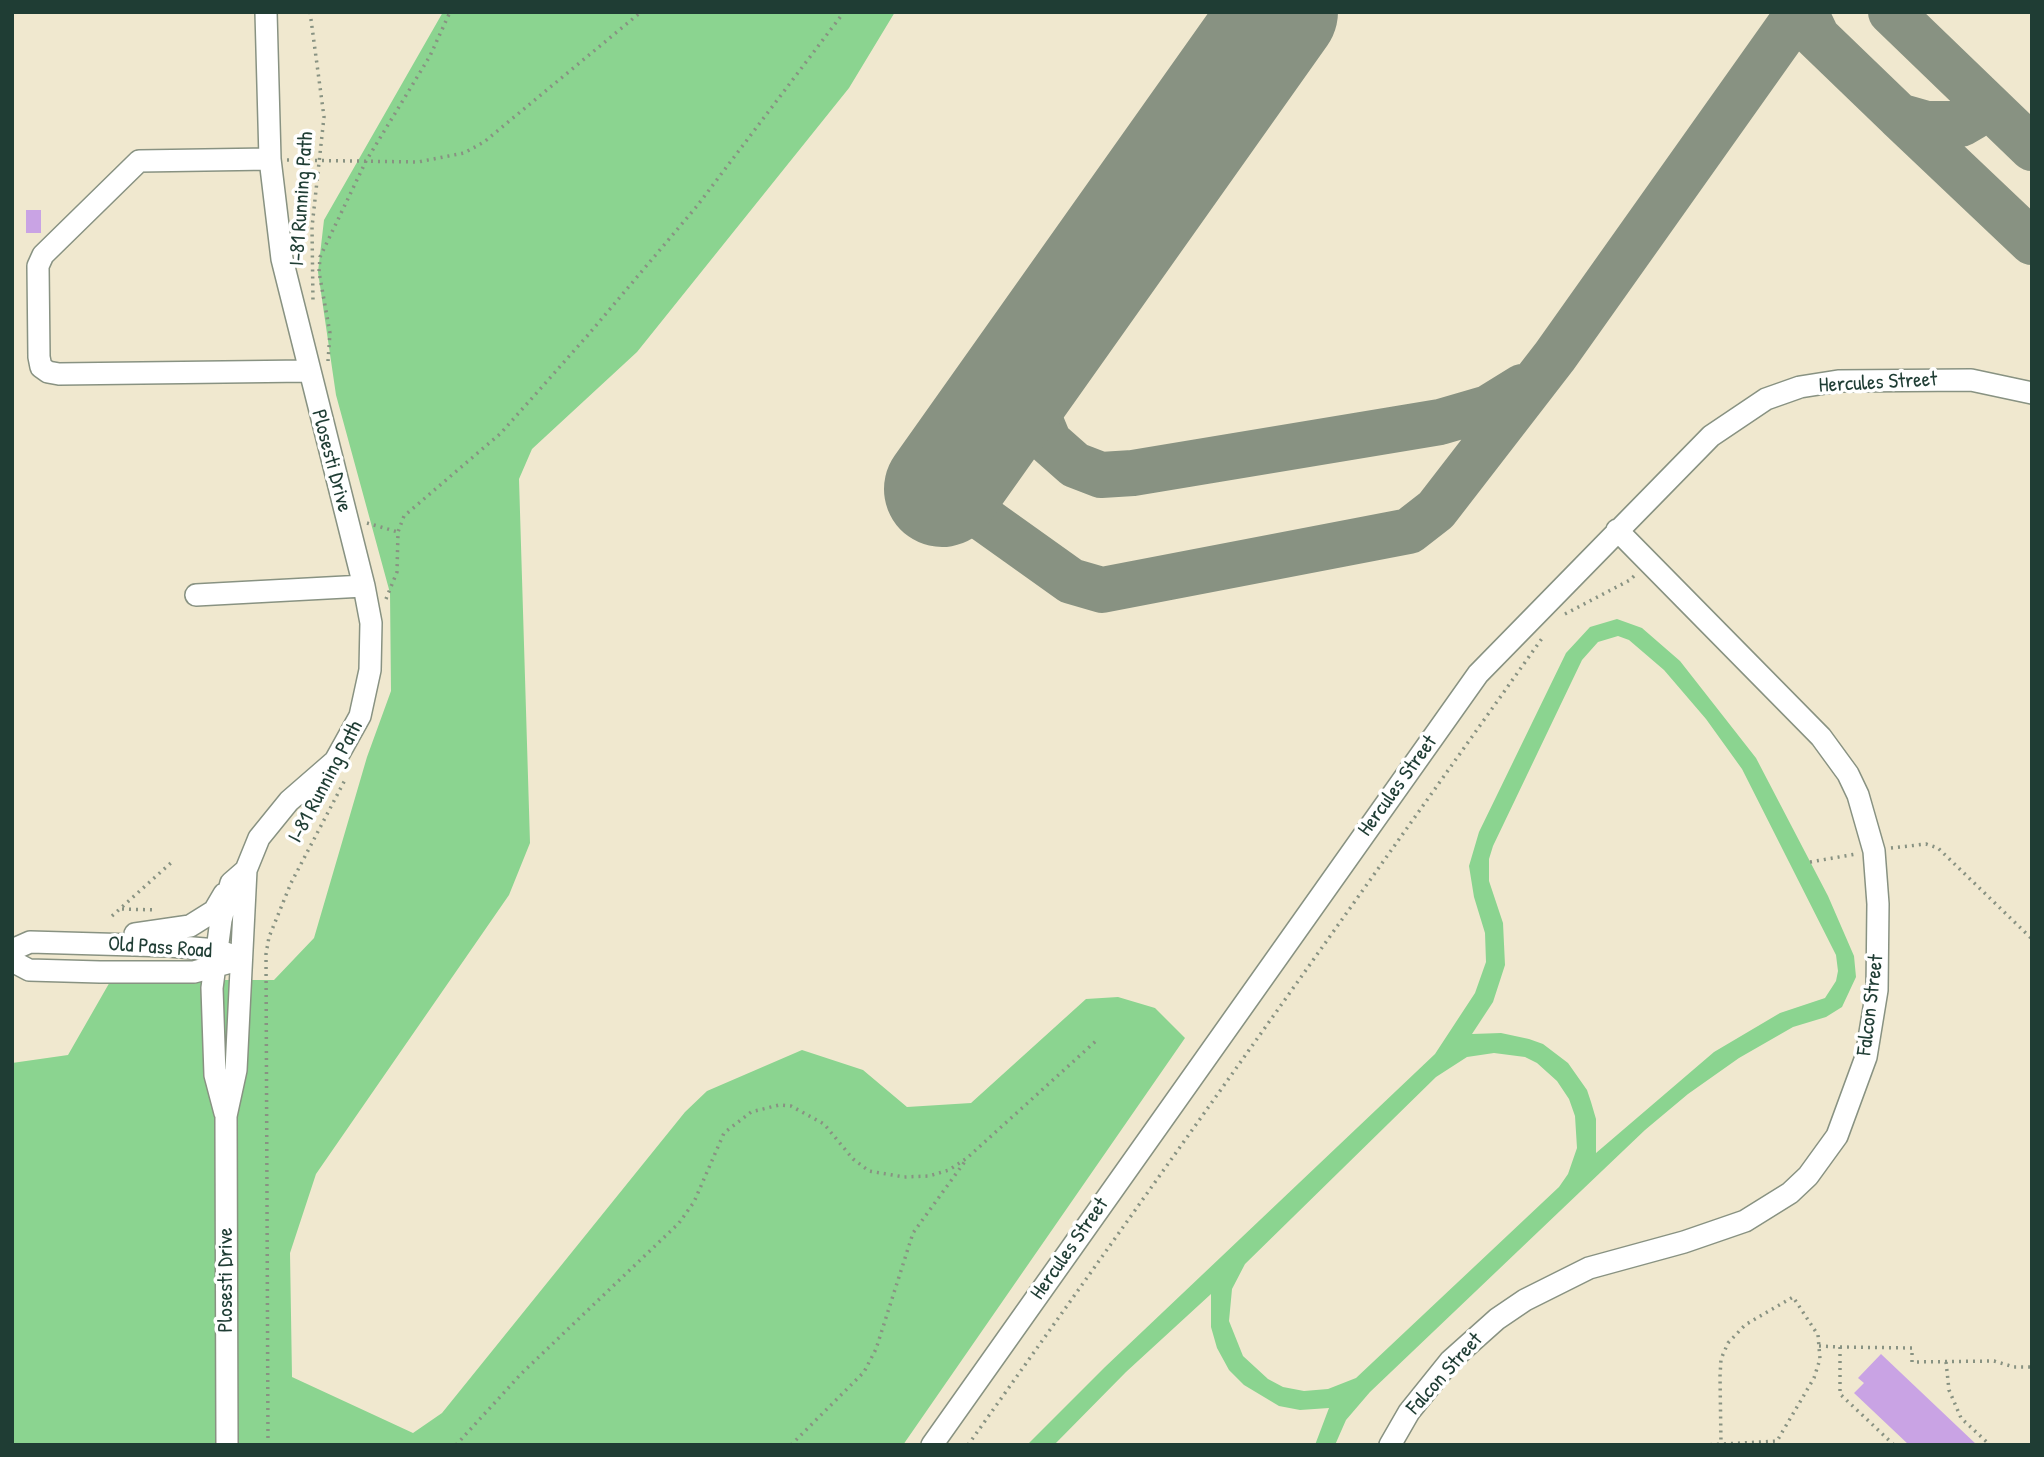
<!DOCTYPE html>
<style>
body{margin:0}
#map{position:relative;width:2044px;height:1457px;overflow:hidden;background:#f0e8cf;font-family:"Patrick Hand",sans-serif}
canvas{display:block}
.frame{position:absolute;inset:0;border:14px solid #1f3d34;pointer-events:none}
</style>
<div id="map">
<canvas width="2044" height="1457"></canvas>
<div class="frame"></div>
</div>
<script>
const context = document.querySelector('canvas').getContext('2d');
context.lineJoin = 'round';
function fill(path, color) { context.fillStyle = color; context.fill(path, 'evenodd'); }
const toPath = rows => new Path2D(rows.map(r => 'M' + r).join(''));
function trace(path, color, width, dash) { context.strokeStyle = color; context.lineWidth = width; context.lineCap = dash ? 'butt' : 'round'; context.setLineDash(dash || []); context.stroke(path); }
function write(font, color, halo, rows, align = 'center') {
  context.font = font + ' "Patrick Hand",sans-serif'; context.lineWidth = 7; context.setLineDash([]); context.textBaseline = 'middle'; context.strokeStyle = halo; context.fillStyle = color; for (const [text, x, y, turn = 0] of rows) {
    context.save(); context.translate(x, y); context.rotate((+turn || 0) * Math.PI / 180); context.textAlign = isNaN(turn) ? turn : align; if (halo) context.strokeText(text, 0, 0); context.fillText(text, 0, 0); context.restore();
  }
}
fill(toPath([
 [443,12,895,12,849,88,637,352,532,449,519,479,530,843,509,895,316,1174,290,1253,292,1377,413,1433,442,1413,685,1112,707,1091,802,1050,863,1070,907,1107,971,1103,1086,999,1118,997,1155,1008,1185,1038,903,1445,12,1445,12,1063,68,1055,111,980,274,980,314,938,367,757,391,691,390,593,336,395,318,272,324,220],
 [1617,619,1642,628,1680,661,1756,758,1828,896,1854,956,1856,977,1842,1007,1826,1017,1793,1027,1739,1058,1688,1094,1645,1130,1370,1392,1346,1420,1335,1445,1315,1445,1329,1408,1300,1410,1279,1406,1244,1385,1229,1370,1217,1348,1211,1327,1211,1294,1126,1372,1054,1445,1027,1445,1105,1367,1435,1054,1475,993,1486,962,1485,933,1474,897,1469,866,1479,832,1566,653,1590,627],
 [1618,636,1629,640,1664,670,1706,719,1742,769,1836,955,1838,971,1836,981,1825,998,1780,1013,1714,1052,1596,1153,1596,1119,1591,1102,1587,1090,1568,1063,1543,1044,1529,1039,1501,1033,1472,1034,1493,1002,1505,965,1503,923,1489,881,1489,859,1493,846,1582,660,1598,642],
 [1494,1053,1525,1057,1537,1063,1557,1081,1569,1099,1575,1116,1577,1148,1568,1174,1559,1187,1356,1378,1328,1389,1304,1391,1283,1387,1268,1379,1243,1356,1229,1321,1232,1289,1245,1264,1436,1077,1467,1057]
]), '#8bd490');
trace(toPath([
 [1805,12,1817,37,1899,116,1927,124,1961,124,1973,117,1976,94],
 [1891,12,2032,148],
 [1899,116,2032,242],
 [1043,349,1033,383,1037,413,1049,442,1075,465,1101,475,1133,473,1440,422,1488,408,1522,387],
 [942,489,1071,581,1102,590,1409,531,1436,510,1555,356,1799,12]
]), '#889282', 46);
trace(toPath([
 [942,489,1280,12]
]), '#889282', 116);
fill(toPath([
 [26,210,41,210,41,233,26,233],
 [1881,1354,1977,1445,1909,1445,1854,1393,1864,1383,1858,1378]
]), '#c9a3e4');
const minor = toPath([
 [270,159,139,161,43,255,38,266,39,357,41,367,48,372,59,374,307,371],
 [196,595,364,586],
 [135,934,190,926,214,911,224,894],
 [12,950,30,942,169,946,217,950,231,955],
 [12,961,29,970,100,972,194,972,227,963],
 [225,1113,215,1075,212,988,221,920,231,883,246,870],
 [227,1445,226,1116,236,1070,246,870,259,838,289,801,335,761,360,716,370,670,371,623,364,586,282,259,270,159,266,12],
 [932,1445,1478,674,1711,436,1766,399,1800,387,1838,381,1971,380,2032,393],
 [1390,1445,1409,1412,1450,1361,1497,1319,1525,1300,1589,1268,1684,1242,1745,1221,1790,1193,1808,1176,1837,1136,1866,1057,1877,990,1878,904,1874,851,1858,795,1848,774,1821,737,1617,530]
]);
trace(minor, '#889282', 24);
trace(toPath([
 [310,12,324,117,312,227,313,302],
 [287,160,418,162,464,153,484,142,641,12],
 [328,361,330,333,319,272,320,257,366,161,430,56,450,12],
 [367,523,398,532],
 [386,599,397,572,398,532,404,516,501,433,588,335,697,206,844,12],
 [1565,614,1630,580,1637,573],
 [1891,848,1926,844,1938,848,2032,939],
 [1810,862,1856,854],
 [122,909,157,910],
 [112,916,173,861],
 [1819,1346,1840,1347,1840,1394,1894,1445],
 [1840,1347,1912,1348,1912,1362,1994,1361,2014,1367,2032,1367],
 [1946,1362,1949,1390,1961,1418,1990,1445],
 [268,1445,266,954,269,937,291,883,346,778],
 [456,1445,521,1374,679,1223,694,1202,724,1133,751,1112,779,1105,791,1106,824,1124,853,1159,869,1171,904,1177,929,1176,949,1170,967,1158,1097,1040],
 [791,1445,864,1372,876,1349,913,1233,966,1160],
 [968,1445,1543,637],
 [1703,1445,1760,1442,1777,1441,1814,1378,1820,1359,1818,1335,1793,1297,1745,1325,1728,1343,1721,1359,1720,1376,1721,1444]
]), '#889282', 3.5, [2, 5]);
trace(minor, '#fff', 21);
write('21px', '#1f3d34', '#fff', [
 ["I-81 Running Path",302,199,-86],
 ["Hercules Street",1878,383,-3],
 ["Plosesti Drive",331,461,75],
 ["I-81 Running Path",326,782,-62],
 ["Hercules Street",1398,786,-54],
 ["Old Pass Road",160,948,4],
 ["Falcon Street",1871,1005,-83],
 ["Hercules Street",1070,1249,-55],
 ["Plosesti Drive",226,1280,-90],
 ["Falcon Street",1445,1374,-48]
]);
</script>
